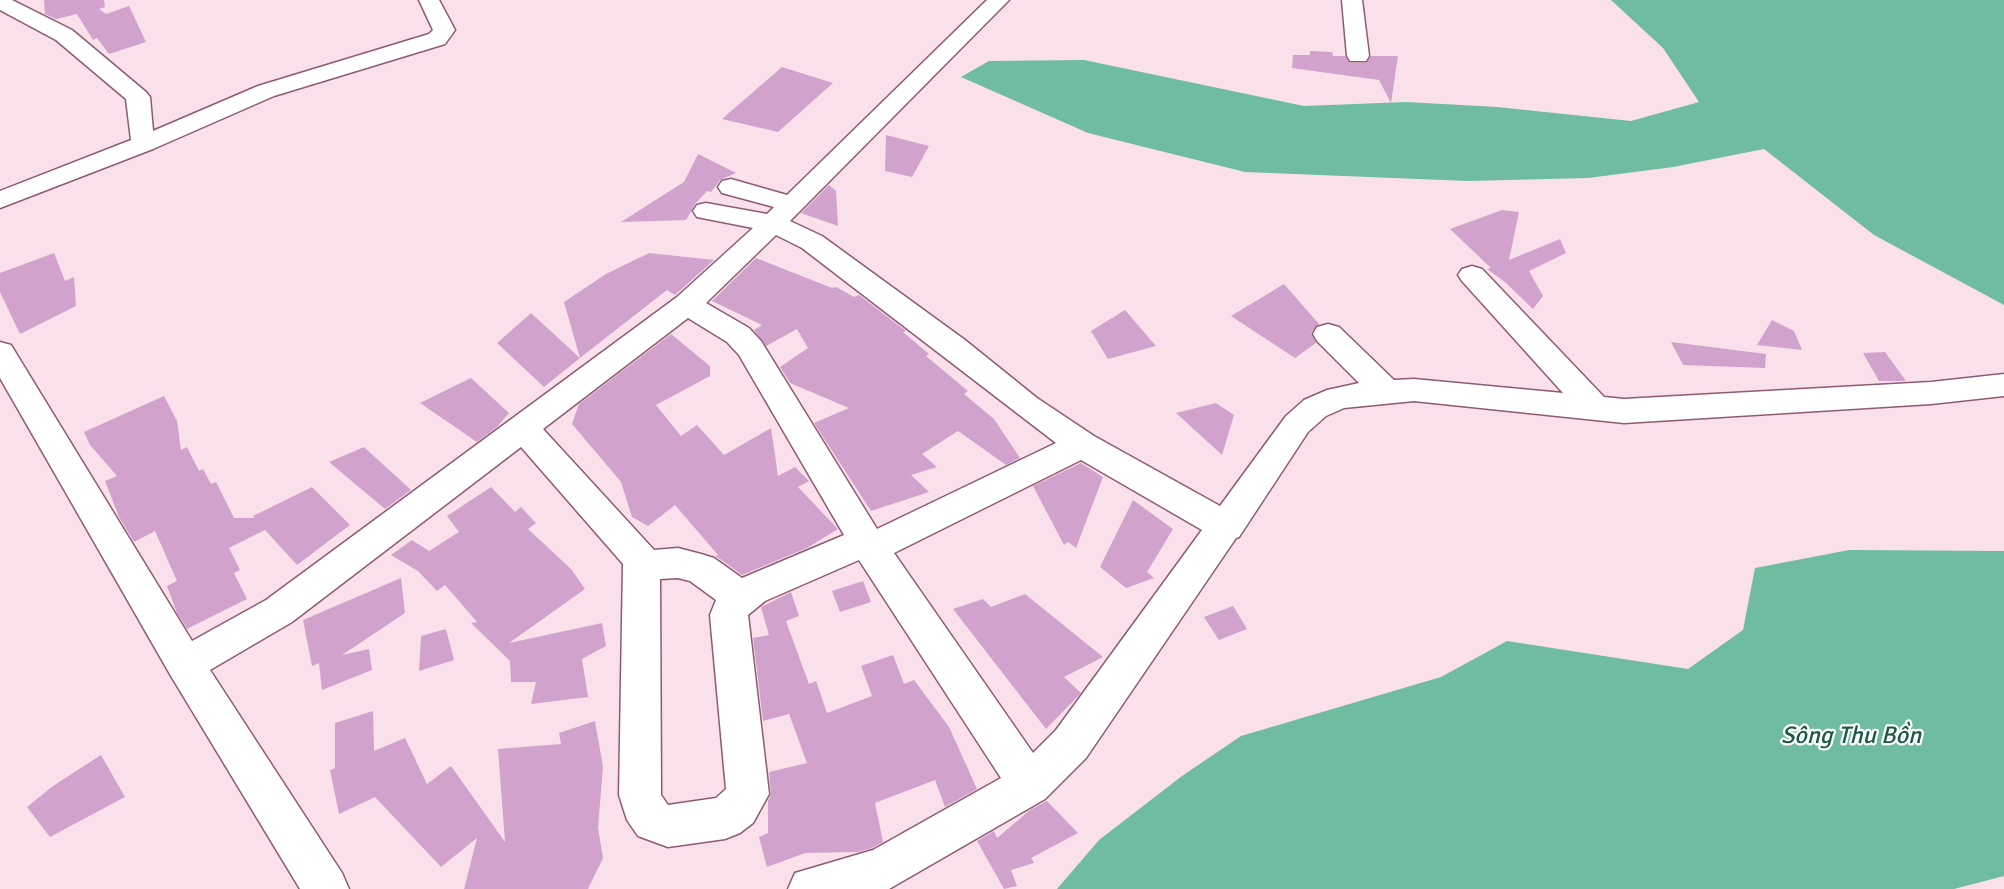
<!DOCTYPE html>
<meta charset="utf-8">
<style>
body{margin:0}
canvas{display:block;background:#f9e0eb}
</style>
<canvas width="2004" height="889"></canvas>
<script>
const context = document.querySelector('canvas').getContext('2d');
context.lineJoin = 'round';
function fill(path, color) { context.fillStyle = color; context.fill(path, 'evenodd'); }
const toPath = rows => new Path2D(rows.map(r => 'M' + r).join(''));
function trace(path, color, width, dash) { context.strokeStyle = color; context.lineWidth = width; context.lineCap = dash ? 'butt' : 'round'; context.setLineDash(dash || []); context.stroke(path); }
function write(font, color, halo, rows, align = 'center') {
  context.font = font + ' Signika,sans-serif'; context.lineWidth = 4.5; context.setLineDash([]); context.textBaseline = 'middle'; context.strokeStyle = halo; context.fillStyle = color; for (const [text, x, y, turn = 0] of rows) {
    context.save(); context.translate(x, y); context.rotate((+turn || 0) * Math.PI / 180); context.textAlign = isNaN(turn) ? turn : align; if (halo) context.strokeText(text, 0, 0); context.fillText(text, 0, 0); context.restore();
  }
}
fill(toPath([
 [1611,0,2004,0,2004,305,1874,235,1764,149,1673,167,1588,178,1468,181,1245,172,1088,133,961,77,989,61,1084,60,1304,106,1406,102,1497,107,1631,121,1699,102,1663,48],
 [1849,550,2004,551,2004,876,1954,889,1057,889,1099,840,1182,776,1241,736,1441,677,1507,641,1688,669,1743,630,1755,568]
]), '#6fbca1');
fill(toPath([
 [44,0,104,0,105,7,99,9,106,14,129,6,146,42,109,54,97,38,93,40,77,14,56,19,45,14],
 [1310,51,1332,52,1333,56,1345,56,1350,63,1366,63,1371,56,1398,56,1391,103,1379,80,1292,68,1293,55,1310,55],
 [782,67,833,83,778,132,722,119],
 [886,135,929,146,912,177,885,171],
 [698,154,736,173,720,180,711,192,707,191,695,204,686,220,621,222,684,182],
 [829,185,836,191,838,226,801,213],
 [1502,210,1519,212,1509,260,1560,239,1566,253,1529,271,1543,296,1533,309,1506,283,1487,269,1491,268,1450,229],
 [54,253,65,281,74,277,76,306,20,334,0,292,0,273],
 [649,253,714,260,675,295,667,290,580,358,564,302,606,274],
 [756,258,832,288,836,287,854,297,859,295,906,331,903,332,929,354,926,356,968,391,964,394,994,419,1020,458,1006,465,958,431,922,454,937,467,911,475,929,492,871,511,814,423,849,408,790,383,780,367,808,348,797,329,766,346,754,330,762,325,712,301],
 [1284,284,1319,324,1311,333,1316,343,1295,358,1231,316],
 [1125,310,1156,346,1108,359,1091,331],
 [531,313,580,358,544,387,497,343],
 [1772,320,1794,331,1802,350,1757,345],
 [671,334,710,366,710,376,656,405,681,436,697,425,724,455,771,428,778,476,795,467,809,481,798,487,838,529,807,548,742,575,716,556,718,555,675,505,648,526,632,517,621,482,572,424,579,404],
 [1671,342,1766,354,1765,368,1683,365],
 [1885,352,1906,381,1879,381,1863,353],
 [471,378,509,413,497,427,477,442,420,403],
 [164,396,177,421,181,450,187,447,199,471,203,469,211,484,216,482,234,518,255,518,253,516,312,487,350,525,297,565,265,530,229,548,240,570,234,573,247,599,187,629,177,613,167,586,177,581,155,531,134,542,119,517,105,481,117,476,90,445,84,432],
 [1216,403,1234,415,1222,455,1176,413],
 [364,447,411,490,385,509,329,462],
 [1081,463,1103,477,1076,548,1068,542,1064,545,1033,486],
 [491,487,515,512,521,507,536,523,528,529,571,569,585,589,509,643,602,623,606,646,582,659,588,697,531,704,536,682,511,682,510,661,471,623,477,622,445,585,437,591,418,571,391,555,412,540,429,551,459,532,447,516],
 [1133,500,1173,529,1147,572,1154,578,1126,588,1100,567],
 [401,578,405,613,342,655,369,649,372,670,322,690,319,663,312,666,303,620],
 [863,581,871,602,840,612,832,591],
 [791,592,799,616,786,621,809,684,816,681,827,713,872,696,861,666,893,655,904,684,914,680,949,727,977,789,945,807,935,780,875,803,883,842,872,848,858,852,805,853,767,867,759,837,768,833,768,801,771,794,769,772,807,763,789,714,763,721,753,638,769,635,761,607],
 [1025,594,1103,657,1064,677,1081,693,1046,729,953,609,983,599,991,607],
 [1233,606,1247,629,1219,640,1204,617],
 [446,629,454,660,419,671,421,636],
 [373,711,374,751,405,738,427,784,451,766,505,842,498,749,561,744,559,733,595,721,603,767,598,828,603,858,588,889,464,889,477,838,441,867,375,797,339,814,330,770,335,768,335,723],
 [101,755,125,797,50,837,27,807,53,786],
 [1047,801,1078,833,1031,858,1034,863,1011,870,1017,886,1004,889,977,841,994,831,997,838,1030,810]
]), '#d1a3cc');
const minor = toPath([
 [0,0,12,0,72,30,146,92,150,97,153,131,258,86,429,34,433,30,419,0,439,0,455,30,445,44,274,96,153,149,0,208,0,191,131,140,126,99,56,40,0,10,0,0],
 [987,0,1009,0,790,221,822,236,965,340,1037,398,1094,436,1220,506,1286,416,1304,400,1327,390,1359,383,1317,341,1313,334,1317,327,1328,324,1339,327,1394,380,1414,379,1563,393,1462,281,1458,275,1462,269,1472,266,1482,269,1604,397,1624,399,1931,382,2004,374,2004,396,1931,404,1624,423,1414,401,1344,408,1326,416,1308,432,1239,537,1236,538,1086,758,1045,799,889,889,788,889,795,873,873,850,1001,778,859,560,765,601,748,615,769,794,753,823,740,833,725,839,668,847,638,836,627,820,619,795,623,564,521,447,292,622,210,670,342,873,349,889,300,889,171,676,0,378,0,342,11,345,192,641,266,600,677,297,753,228,697,217,693,211,697,205,706,203,767,214,774,207,722,193,718,187,722,181,731,179,787,195,987,0],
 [776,235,802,248,1056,443,877,529,761,341,749,328,706,303,776,235],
 [688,318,727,342,739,355,844,535,742,578,714,558,701,554,678,548,654,550,543,429,688,318],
 [1081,460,1202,530,1056,730,1033,753,894,553,1081,460],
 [678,578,690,581,716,600,710,615,726,789,716,798,668,805,661,795,660,579,678,578],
 [1342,0,1362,0,1369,56,1366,61,1350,61,1347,56,1342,0]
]);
trace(minor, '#8f5a73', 3);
fill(minor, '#fff');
write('italic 24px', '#1b5946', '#fff', [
 ["Sông Thu Bồn",1851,737]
]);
</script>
